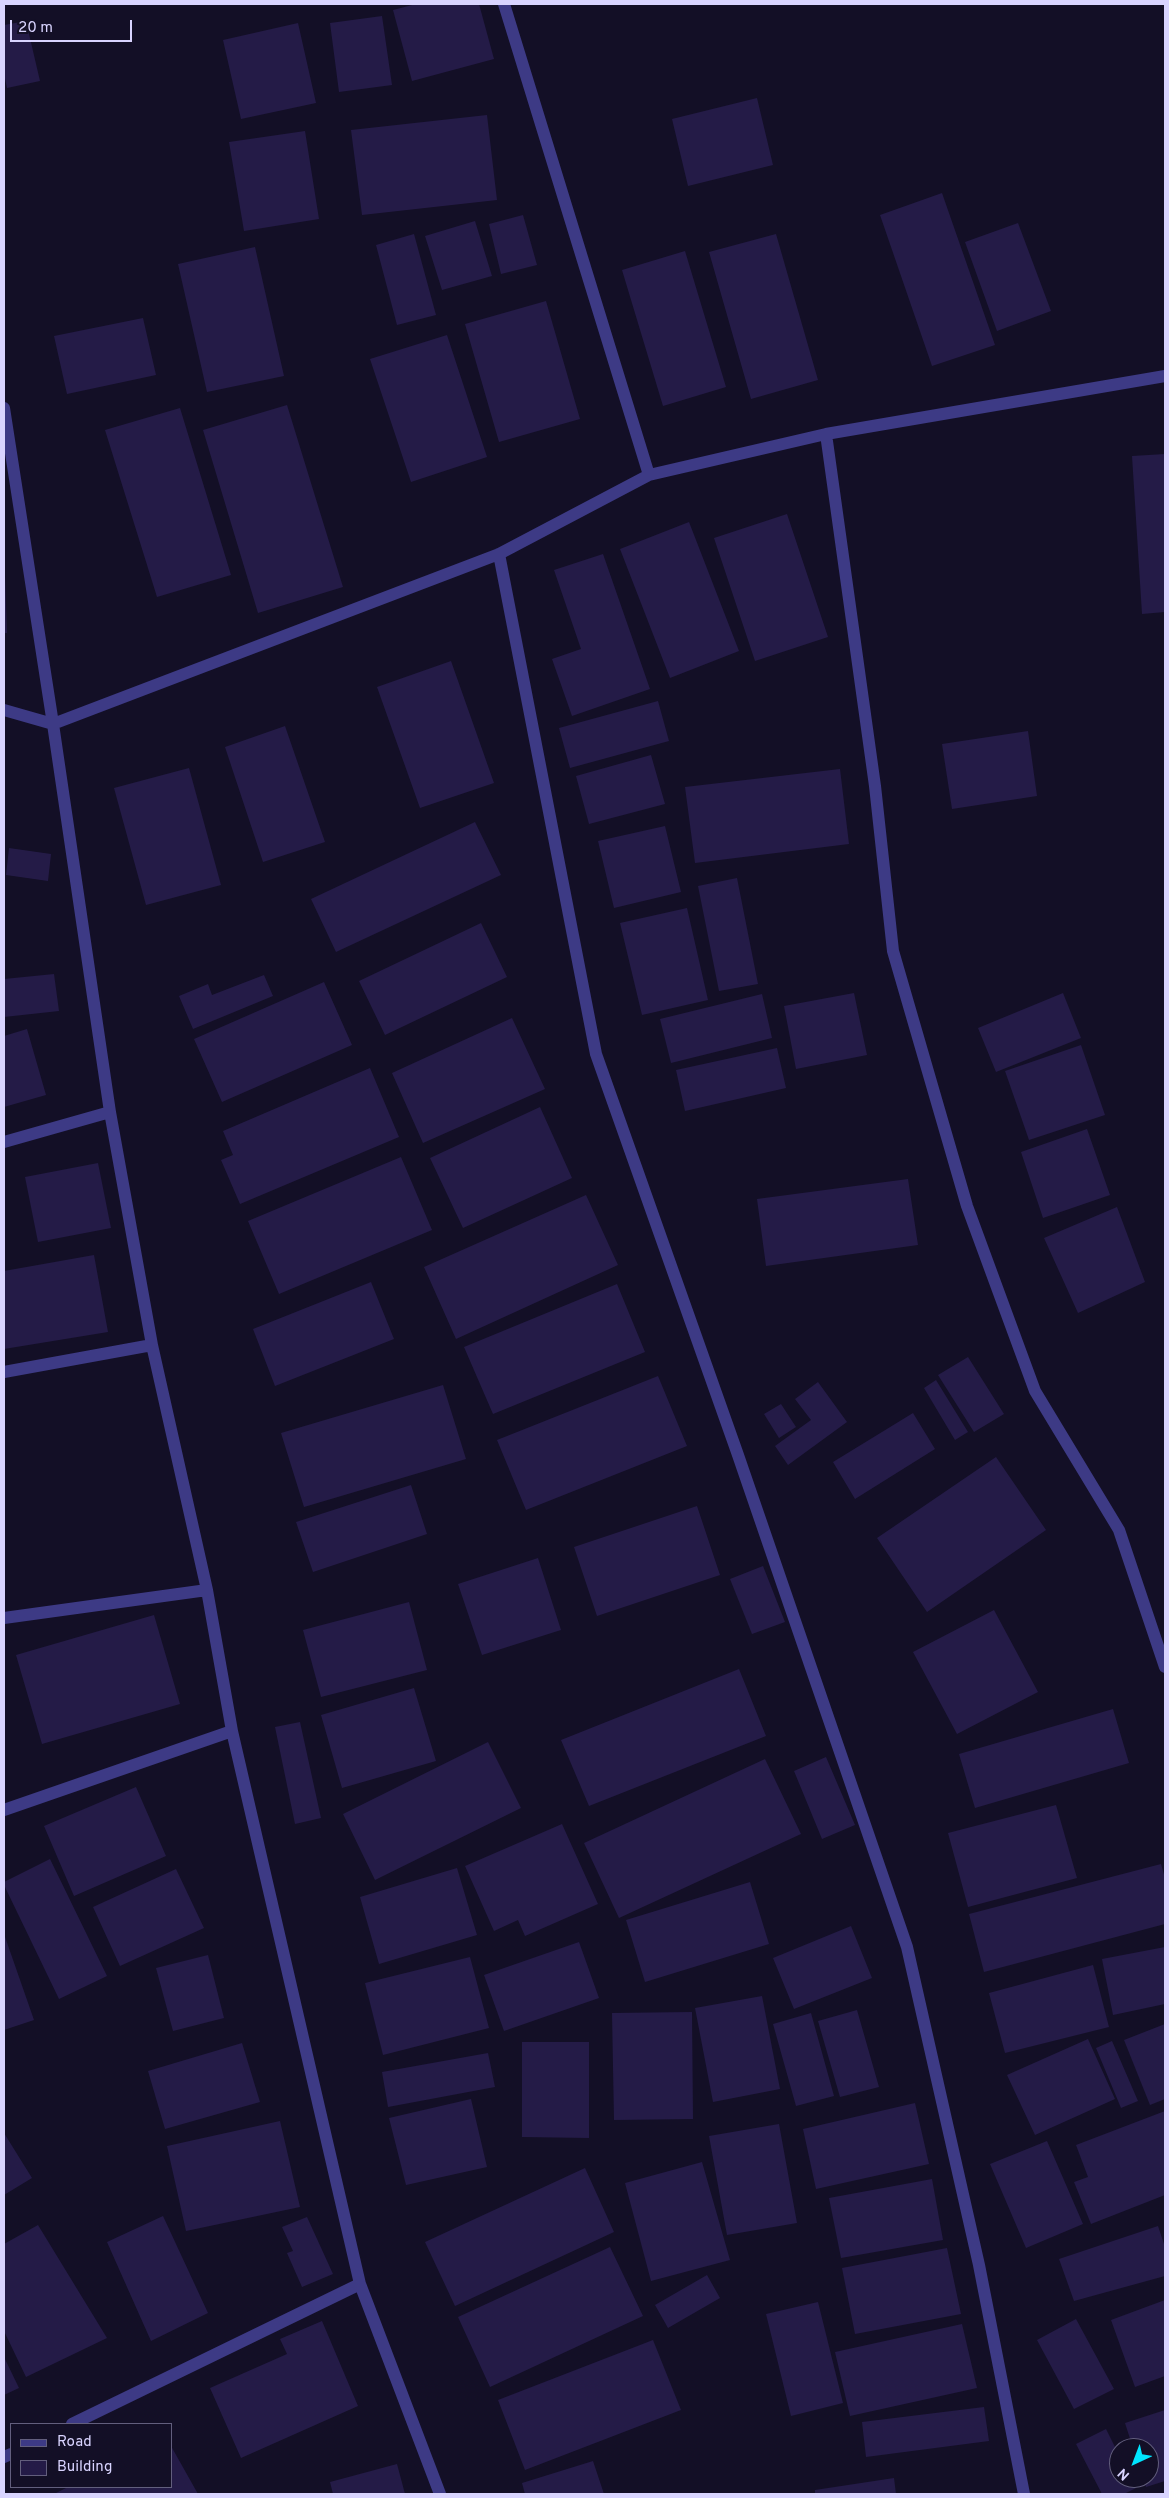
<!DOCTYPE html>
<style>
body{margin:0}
#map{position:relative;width:1169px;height:2498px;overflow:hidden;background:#130f26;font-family:Overpass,sans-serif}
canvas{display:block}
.frame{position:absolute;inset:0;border:5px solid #d9d4ff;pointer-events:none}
.legend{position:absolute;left:10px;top:2423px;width:162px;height:65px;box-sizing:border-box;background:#130f26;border:1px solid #625e7d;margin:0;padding:6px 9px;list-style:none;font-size:15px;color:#d9d4ff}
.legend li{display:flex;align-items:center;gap:10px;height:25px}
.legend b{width:25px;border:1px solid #625e7d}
.north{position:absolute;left:1109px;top:2438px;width:50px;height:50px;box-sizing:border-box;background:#130f26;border:1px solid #625e7d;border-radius:50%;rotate:223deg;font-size:14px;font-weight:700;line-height:20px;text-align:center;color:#d9d4ff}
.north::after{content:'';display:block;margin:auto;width:18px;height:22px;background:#00e5ff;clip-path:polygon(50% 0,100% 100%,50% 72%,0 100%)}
.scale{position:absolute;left:10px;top:20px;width:122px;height:22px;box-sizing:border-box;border:2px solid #d9d4ff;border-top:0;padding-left:6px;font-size:15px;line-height:18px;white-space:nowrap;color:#d9d4ff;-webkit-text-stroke:4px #130f26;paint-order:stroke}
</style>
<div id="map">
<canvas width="1169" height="2498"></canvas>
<div class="frame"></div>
<ul class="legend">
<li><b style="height:6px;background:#3d3a85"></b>Road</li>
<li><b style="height:14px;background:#241b47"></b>Building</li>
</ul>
<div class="north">N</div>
<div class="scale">20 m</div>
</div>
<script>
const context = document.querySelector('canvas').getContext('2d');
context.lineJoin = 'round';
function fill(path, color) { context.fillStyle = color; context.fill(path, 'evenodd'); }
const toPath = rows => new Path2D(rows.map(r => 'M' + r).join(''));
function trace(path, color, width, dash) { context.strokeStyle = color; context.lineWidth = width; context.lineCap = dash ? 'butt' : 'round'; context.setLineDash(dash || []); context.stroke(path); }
fill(toPath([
 [416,4,479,4,494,59,412,81,393,10],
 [382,16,392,85,339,92,330,23],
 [26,21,40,81,7,88,4,74,4,25],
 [298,23,316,103,241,119,223,40],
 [757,98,773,165,688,186,672,119],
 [487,115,497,200,362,215,351,130],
 [305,131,319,219,244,231,229,142],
 [942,193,995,345,932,366,880,215],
 [523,215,537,265,501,274,489,224],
 [475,221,492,276,442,290,425,236],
 [1018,223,1051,311,997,331,965,242],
 [414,234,436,315,397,325,376,245],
 [776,234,818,380,751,399,709,252],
 [255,247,284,376,207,392,178,264],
 [685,251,726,387,663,406,622,270],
 [546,301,580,419,499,442,465,324],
 [143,318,156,375,67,394,54,336],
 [447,335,487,457,411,482,370,359],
 [287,405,343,587,258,613,203,430],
 [180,408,231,575,157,597,105,430],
 [1165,454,1165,612,1142,614,1132,456],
 [787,514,828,637,755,661,714,538],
 [689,522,739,651,670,678,620,549],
 [603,554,650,689,572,716,552,659,581,649,554,570],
 [4,576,5,576,7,633,4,633],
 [451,661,494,783,420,808,377,687],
 [658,701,669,741,570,768,559,728],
 [285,726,325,842,263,862,225,747],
 [1028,731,1037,796,952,809,942,744],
 [651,755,665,804,589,824,576,776],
 [189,768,221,885,146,905,114,788],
 [840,769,849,844,695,863,685,787],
 [475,822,501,875,336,952,311,899],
 [665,826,681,892,614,908,598,841],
 [9,848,51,854,48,881,6,875],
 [737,878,758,984,719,991,698,886],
 [687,908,708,1000,642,1015,620,923],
 [481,923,507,977,385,1035,359,981],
 [54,974,59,1011,4,1017,4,979],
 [264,975,273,996,193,1029,179,996,208,984,212,995],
 [324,982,352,1045,222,1102,194,1039],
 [854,993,867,1055,796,1069,784,1006],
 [1063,993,1081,1038,996,1072,978,1028],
 [762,994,772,1038,671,1063,660,1019],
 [512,1018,545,1089,423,1143,392,1073],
 [27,1029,46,1095,4,1107,4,1036],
 [1081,1045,1105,1115,1029,1140,1005,1071],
 [777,1048,786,1088,685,1111,676,1070],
 [370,1068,399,1137,240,1204,221,1160,233,1155,223,1131],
 [540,1107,572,1178,463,1228,430,1158],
 [1087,1129,1110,1195,1043,1218,1021,1152],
 [401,1157,432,1230,279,1294,248,1221],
 [98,1163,111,1228,38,1242,25,1177],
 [908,1179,918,1245,766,1266,757,1199],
 [586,1195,618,1265,456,1339,424,1267],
 [1117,1207,1145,1282,1078,1313,1044,1238],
 [94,1255,108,1332,4,1349,4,1271],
 [371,1282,394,1339,275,1386,253,1329],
 [617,1284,645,1352,493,1414,464,1347],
 [968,1357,1004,1414,974,1432,938,1375],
 [658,1376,687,1446,526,1510,497,1440],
 [936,1380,968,1432,955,1440,924,1388],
 [818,1382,847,1422,788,1465,775,1446,811,1420,795,1399],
 [443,1385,466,1459,304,1507,281,1433],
 [781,1404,796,1427,779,1438,764,1414],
 [913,1413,935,1449,855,1499,833,1462],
 [996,1457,1046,1530,927,1612,877,1538],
 [411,1485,427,1534,313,1572,296,1522],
 [697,1506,720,1575,597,1616,574,1547],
 [538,1558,561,1630,482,1655,458,1584],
 [763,1566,785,1622,752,1634,730,1579],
 [409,1602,427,1670,321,1697,303,1630],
 [994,1610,1038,1692,957,1734,913,1652],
 [154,1615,180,1704,42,1744,16,1655],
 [739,1669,766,1736,589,1806,561,1740],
 [414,1688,436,1761,342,1788,321,1715],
 [1113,1709,1129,1763,975,1808,959,1754],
 [300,1722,321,1818,295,1824,275,1727],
 [488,1742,521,1808,375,1880,343,1814],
 [826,1757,855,1825,822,1839,794,1771],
 [765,1759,801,1834,619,1918,584,1843],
 [136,1787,166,1856,74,1896,44,1826],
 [1056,1805,1077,1878,968,1907,948,1833],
 [562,1824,598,1904,525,1936,518,1920,494,1931,465,1866],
 [50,1859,107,1976,59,1999,4,1885,4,1882],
 [1161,1864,1165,1878,1165,1924,984,1972,969,1914],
 [457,1868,477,1935,379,1964,360,1897],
 [176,1869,204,1928,120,1966,93,1907],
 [750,1882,769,1944,645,1982,626,1920],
 [851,1926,872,1978,794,2009,773,1958],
 [4,1934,34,2020,4,2030],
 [579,1942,599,1998,504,2031,484,1975],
 [1165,1947,1165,2004,1113,2015,1102,1959],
 [208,1955,224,2018,173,2031,156,1968],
 [470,1957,489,2028,383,2055,365,1983],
 [1093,1965,1109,2027,1005,2053,989,1993],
 [762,1996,780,2089,713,2102,695,2008],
 [857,2010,879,2087,840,2097,818,2021],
 [692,2012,693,2119,614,2120,612,2013],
 [811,2013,834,2096,796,2106,773,2024],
 [1165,2024,1165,2099,1150,2105,1124,2040],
 [1088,2039,1115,2099,1035,2135,1007,2075],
 [1112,2041,1138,2101,1121,2108,1096,2048],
 [522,2042,589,2042,589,2138,522,2137],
 [242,2043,260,2102,165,2129,148,2071],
 [488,2053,495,2087,388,2107,382,2072],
 [471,2099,487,2167,406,2185,389,2118],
 [915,2103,929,2164,816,2189,803,2129],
 [1165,2111,1165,2195,1091,2224,1074,2182,1088,2177,1076,2145],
 [280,2121,300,2207,186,2231,167,2146],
 [779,2124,797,2223,727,2235,709,2136],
 [4,2133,32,2178,4,2195],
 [1047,2141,1083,2224,1026,2248,990,2164],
 [702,2162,730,2260,651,2281,625,2183],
 [585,2168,614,2232,455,2306,425,2242],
 [932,2179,943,2240,841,2258,829,2198],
 [163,2216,208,2313,151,2341,107,2242],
 [307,2217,333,2274,302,2287,287,2253,293,2251,282,2227],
 [38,2225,107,2338,26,2377,4,2331,4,2244],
 [1158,2226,1165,2247,1165,2276,1074,2301,1059,2259],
 [610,2247,643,2316,490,2387,458,2317],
 [947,2248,961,2314,855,2334,842,2268],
 [707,2275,720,2298,668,2328,655,2305],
 [1165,2300,1165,2376,1135,2387,1111,2320],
 [818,2302,843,2403,791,2416,766,2314],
 [1076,2319,1114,2389,1074,2409,1037,2340],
 [322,2321,358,2406,241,2458,210,2388,287,2354,280,2339],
 [962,2324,977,2388,850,2416,835,2352],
 [653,2340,681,2410,525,2470,498,2400],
 [4,2357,19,2388,4,2395],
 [984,2407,989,2441,866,2457,862,2422],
 [1165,2410,1165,2481,1146,2487,1143,2478,1149,2478,1149,2448,1133,2448,1125,2423],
 [1106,2429,1119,2455,1119,2478,1131,2478,1136,2488,1124,2494,1102,2494,1076,2444],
 [171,2446,198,2494,54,2494,68,2487,171,2487],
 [593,2461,604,2494,525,2494,522,2483],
 [397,2464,405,2494,333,2494,330,2482],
 [894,2478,896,2494,815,2494,815,2490]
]), '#241b47');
trace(toPath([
 [504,4,649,475],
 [4,408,53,724,110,1112,152,1345,207,1590,232,1731,360,2284,440,2494],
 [826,434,875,786,893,951,967,1206,1035,1391,1119,1530,1165,1667],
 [499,554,596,1054,738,1455,907,1947,979,2265,1024,2494],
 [4,710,53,724,499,554,649,475,826,434,1165,376],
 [4,1142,110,1112],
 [4,1372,152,1345],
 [4,1618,207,1590],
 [4,1810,232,1731],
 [72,2424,360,2284],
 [4,2457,11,2454]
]), '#3d3a85', 12);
</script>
